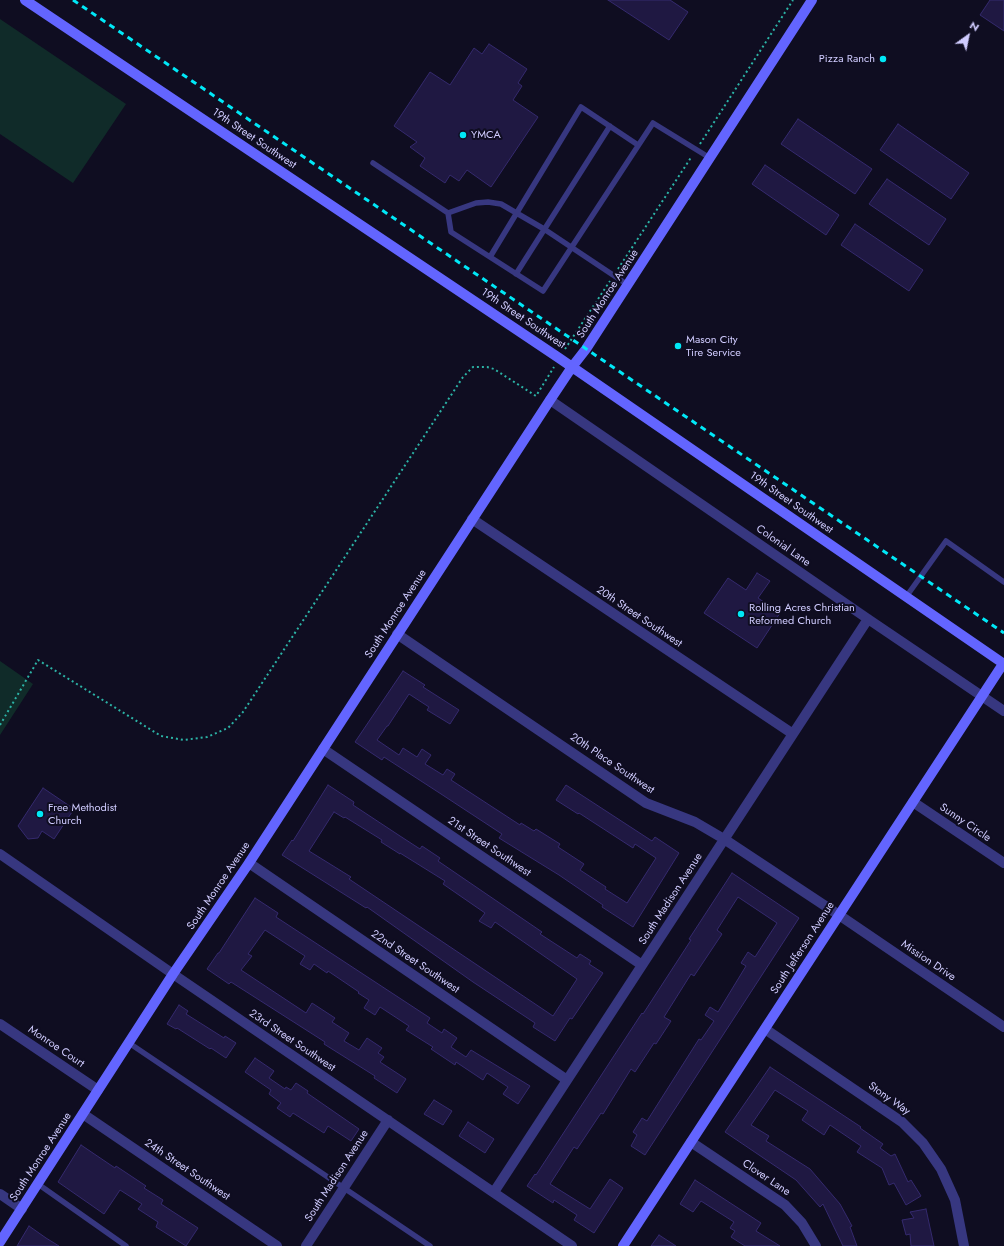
<!DOCTYPE html>
<style>
body{margin:0}
#map{position:relative;width:1004px;height:1246px;overflow:hidden;background:#0f0d21;font-family:Jost,sans-serif}
canvas{display:block}
.north{position:absolute;left:948px;top:16px;width:40px;height:40px;-webkit-text-stroke:3px #0f0d21;paint-order:stroke;rotate:33deg;font-size:11px;font-weight:700;line-height:16px;text-align:center;color:#d0ccff}
.north::after{content:'';display:block;margin:auto;width:14px;height:18px;background:#d0ccff;clip-path:polygon(50% 0,100% 100%,50% 72%,0 100%)}
</style>
<div id="map">
<canvas width="1004" height="1246"></canvas>
<div class="north">N</div>
</div>
<script>
const context = document.querySelector('canvas').getContext('2d');
context.lineJoin = 'round';
function fill(path, color) { context.fillStyle = color; context.fill(path, 'evenodd'); }
const toPath = rows => new Path2D(rows.map(r => 'M' + r).join(''));
function trace(path, color, width, dash) { context.strokeStyle = color; context.lineWidth = width; context.lineCap = dash ? 'butt' : 'round'; context.setLineDash(dash || []); context.stroke(path); }
function write(font, color, halo, rows, align = 'center') {
  context.font = font + ' Jost,sans-serif'; context.lineWidth = 4; context.setLineDash([]); context.textBaseline = 'middle'; context.strokeStyle = halo; context.fillStyle = color; for (const [text, x, y, turn = 0] of rows) {
    context.save(); context.translate(x, y); context.rotate((+turn || 0) * Math.PI / 180); context.textAlign = isNaN(turn) ? turn : align; if (halo) context.strokeText(text, 0, 0); context.fillText(text, 0, 0); context.restore();
  }
}
fill(toPath([
 [0,19,126,104,73,183,0,134],
 [0,661,33,684,0,735]
]), '#102b29');
const building = toPath([
 [608,0,670,0,688,12,669,40,608,0],
 [990,0,1004,0,1004,31,980,15,990,0],
 [489,44,527,69,518,83,522,86,513,100,538,117,491,187,467,170,459,181,450,175,445,183,420,166,425,158,410,147,417,142,394,126,430,72,450,85,474,48,482,54,489,44],
 [798,119,872,169,855,194,781,144,798,119],
 [898,124,969,173,951,199,880,150,898,124],
 [765,165,839,215,826,235,752,184,765,165],
 [887,179,946,219,929,245,869,204,887,179],
 [855,224,923,270,909,291,841,245,855,224],
 [757,573,770,581,758,598,780,613,757,648,704,613,728,578,746,590,757,573],
 [403,671,425,685,423,687,459,710,450,724,427,710,429,707,409,694,388,726,387,726,377,740,399,755,403,748,417,757,422,749,431,755,425,764,443,775,447,769,455,774,451,780,520,825,521,823,534,831,536,829,560,844,558,847,584,864,580,870,606,887,605,889,627,903,656,858,635,844,633,848,579,813,578,814,556,800,566,785,652,841,655,837,679,853,633,927,602,907,603,905,559,875,499,838,502,834,438,792,384,757,382,760,355,742,403,671],
 [328,785,354,802,353,805,400,836,420,849,422,846,440,858,438,861,542,932,540,934,577,958,580,954,591,961,589,964,603,973,572,1019,570,1018,555,1041,533,1027,535,1023,473,982,367,907,366,908,282,855,292,840,293,841,328,785],
 [334,812,344,818,345,817,382,840,381,842,400,854,400,853,445,881,443,884,485,913,479,921,491,928,495,922,577,979,553,1016,349,879,351,877,309,851,334,812],
 [43,788,74,809,54,839,42,831,38,838,28,839,18,826,43,788],
 [732,873,799,918,645,1155,631,1146,637,1135,633,1132,642,1118,647,1121,699,1039,701,1040,714,1021,705,1015,710,1007,718,1012,746,966,741,963,748,952,755,957,777,923,738,897,717,930,722,934,694,976,691,974,664,1017,671,1021,656,1044,654,1043,635,1072,631,1069,603,1114,601,1113,577,1149,574,1147,550,1184,590,1209,610,1179,623,1188,594,1233,574,1220,577,1215,554,1200,553,1203,527,1186,535,1174,536,1175,642,1013,643,1014,691,940,689,939,732,873],
 [255,898,278,913,276,917,430,1018,427,1023,442,1033,444,1029,457,1038,451,1047,466,1057,471,1050,530,1086,518,1104,503,1094,508,1087,487,1073,483,1080,456,1062,455,1065,431,1049,433,1047,406,1030,409,1026,380,1007,375,1015,364,1008,369,1000,358,993,359,992,328,971,327,973,314,964,310,970,300,964,305,956,265,930,248,954,252,956,241,970,306,1013,312,1003,335,1018,332,1022,349,1033,344,1041,359,1050,367,1038,382,1048,378,1053,384,1057,380,1062,406,1079,397,1093,374,1078,375,1076,324,1044,325,1042,231,982,229,984,207,969,218,953,219,953,255,898],
 [179,1005,188,1011,186,1014,224,1038,225,1036,236,1043,226,1058,211,1048,210,1049,177,1028,176,1029,167,1024,179,1005],
 [255,1058,274,1071,269,1078,285,1089,286,1087,291,1090,296,1083,308,1091,307,1093,359,1129,351,1141,328,1126,324,1133,293,1113,290,1117,277,1108,281,1103,269,1094,271,1090,245,1072,255,1058],
 [770,1067,861,1127,860,1128,883,1144,880,1148,891,1156,895,1154,908,1182,911,1180,921,1196,906,1205,894,1183,889,1185,882,1168,857,1152,861,1146,830,1125,824,1135,802,1120,808,1111,775,1090,751,1125,769,1136,766,1141,810,1169,840,1204,852,1226,850,1227,857,1246,843,1246,823,1204,820,1207,796,1180,725,1132,770,1067],
 [434,1100,452,1111,443,1125,424,1114,434,1100],
 [468,1122,494,1139,485,1153,459,1136,468,1122],
 [81,1145,115,1168,116,1166,146,1186,144,1188,163,1200,161,1204,198,1228,186,1246,156,1227,158,1222,138,1209,142,1204,120,1190,104,1214,58,1182,81,1145],
 [695,1180,761,1223,756,1231,780,1246,745,1246,731,1237,735,1231,730,1228,734,1222,701,1201,693,1212,680,1204,695,1180],
 [926,1209,934,1246,911,1246,910,1234,906,1235,902,1220,914,1218,910,1212,926,1209],
 [29,1226,46,1238,59,1246,17,1246,29,1226],
 [659,1235,676,1246,651,1246,659,1235]
]);
fill(building, '#1f1842');
trace(building, '#352a6e', 1);
trace(toPath([
 [700,144,793,0],
 [618,269,692,156],
 [565,349,610,281],
 [0,725,38,660,161,736,184,740,207,737,228,728,243,712,463,377,473,367,487,367,494,369,536,396,554,367]
]), '#2cb3a6', 2, [2, 3]);
trace(toPath([
 [373,163,448,213,451,232,543,291,653,123,710,158],
 [448,213,476,203,488,202,501,204,544,229,628,285],
 [490,257,581,107,638,145],
 [516,274,610,126],
 [906,597,946,541,1004,582],
 [129,1043,430,1246],
 [38,1184,126,1246]
]), '#373780', 5.5);
trace(toPath([
 [550,400,868,619,1004,711],
 [472,519,793,734],
 [397,634,646,803,695,822,724,839,839,915,1004,1027],
 [323,749,642,965],
 [913,802,1004,863],
 [0,854,173,974,572,1246],
 [249,863,567,1080],
 [0,1024,98,1090],
 [765,1029,902,1122,923,1143,941,1169,955,1200,964,1246],
 [83,1114,277,1246],
 [691,1142,785,1205,802,1223,816,1246],
 [494,1192,868,619],
 [0,1194,22,1209],
 [306,1246,388,1120]
]), '#373780', 10);
trace(toPath([
 [25,0,559,358,1004,664],
 [0,1242,173,974,249,863,550,400,572,367,586,349,812,0],
 [623,1246,1003,664]
]), '#6365ff', 10);
trace(toPath([
 [73,0,1004,633]
]), '#00e8f7', 3, [6, 5]);
for (const [x, y, r, color] of [
 [883,59,4,"#00e8f7"],
 [463,135,4,"#00e8f7"],
 [678,346,4,"#00e8f7"],
 [741,614,4,"#00e8f7"],
 [40,814,4,"#00e8f7"]
]) { const dot = new Path2D(); dot.arc(x, y, r, 0, 2 * Math.PI); context.fillStyle = color; context.fill(dot); trace(dot, '#0f0d21', 1.5); }
write('11px', '#d0ccff', '#0f0d21', [
 ["Pizza Ranch",875,59,"right"],
 ["YMCA",471,135],
 ["Mason City",686,340],
 ["Tire Service",686,353],
 ["Rolling Acres Christian",749,608],
 ["Reformed Church",749,621],
 ["Free Methodist",48,808],
 ["Church",48,821]
], 'left');
write('11px', '#d0ccff', '#0f0d21', [
 ["19th Street Southwest",254,139,34],
 ["South Monroe Avenue",608,294,-57],
 ["19th Street Southwest",523,319,34],
 ["19th Street Southwest",791,503,35],
 ["Colonial Lane",783,546,35],
 ["South Monroe Avenue",396,614,-57],
 ["20th Street Southwest",639,617,34],
 ["20th Place Southwest",612,764,34],
 ["Sunny Circle",965,823,34],
 ["21st Street Southwest",489,847,34],
 ["South Monroe Avenue",219,886,-56],
 ["South Madison Avenue",671,899,-57],
 ["South Jefferson Avenue",803,948,-57],
 ["Mission Drive",928,961,34],
 ["22nd Street Southwest",415,962,34],
 ["23rd Street Southwest",292,1041,34],
 ["Monroe Court",56,1047,34],
 ["Stony Way",889,1099,35],
 ["South Monroe Avenue",41,1157,-57],
 ["24th Street Southwest",187,1170,34],
 ["South Madison Avenue",337,1176,-57],
 ["Clover Lane",766,1178,34]
]);
</script>
